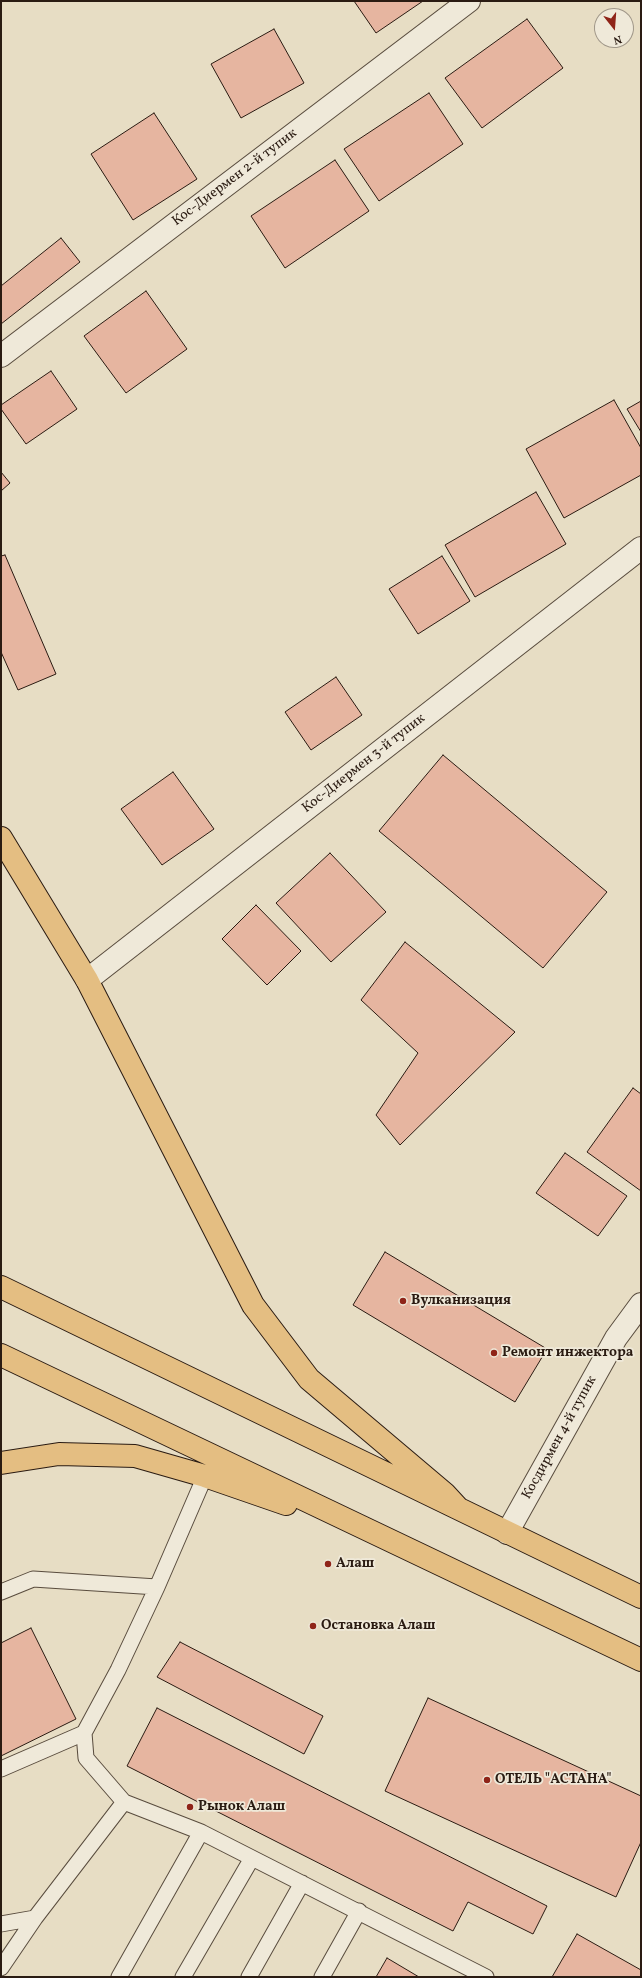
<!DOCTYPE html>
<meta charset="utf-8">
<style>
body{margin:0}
#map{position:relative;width:642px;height:1978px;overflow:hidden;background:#e7ddc4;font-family:Vollkorn,serif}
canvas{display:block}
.frame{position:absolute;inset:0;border:2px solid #2a1b12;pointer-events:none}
.north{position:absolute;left:594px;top:8px;width:40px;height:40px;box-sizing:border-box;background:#efe9d9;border:1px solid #a09789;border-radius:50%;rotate:163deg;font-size:11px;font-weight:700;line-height:16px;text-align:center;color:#2a1b12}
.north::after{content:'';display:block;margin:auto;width:14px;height:18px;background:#8f2418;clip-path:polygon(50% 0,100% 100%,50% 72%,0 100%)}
</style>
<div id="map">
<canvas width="642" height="1978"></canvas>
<div class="frame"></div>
<div class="north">N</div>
</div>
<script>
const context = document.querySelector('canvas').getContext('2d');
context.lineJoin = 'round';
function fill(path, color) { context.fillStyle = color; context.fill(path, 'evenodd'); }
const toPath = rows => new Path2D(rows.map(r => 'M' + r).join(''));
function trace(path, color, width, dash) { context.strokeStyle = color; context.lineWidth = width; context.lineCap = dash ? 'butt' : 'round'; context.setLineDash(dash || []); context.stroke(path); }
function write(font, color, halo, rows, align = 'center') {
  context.font = font + ' Vollkorn,serif'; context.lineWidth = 3.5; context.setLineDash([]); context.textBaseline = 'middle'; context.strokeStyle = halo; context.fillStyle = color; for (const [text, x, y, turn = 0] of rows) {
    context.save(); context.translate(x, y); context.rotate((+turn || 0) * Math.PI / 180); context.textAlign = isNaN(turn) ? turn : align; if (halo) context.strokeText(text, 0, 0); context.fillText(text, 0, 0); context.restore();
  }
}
const building = toPath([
 [354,1,423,1,376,33,354,1],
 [527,19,563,68,482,128,445,78,527,19],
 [274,29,304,83,241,118,211,64,274,29],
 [429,93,463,144,379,201,344,149,429,93],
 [154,113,197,179,133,220,91,154,154,113],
 [335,160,369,211,285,268,251,216,335,160],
 [61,238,80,262,1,324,1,286,61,238],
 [146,291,187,349,126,393,84,336,146,291],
 [51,371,77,409,26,444,1,409,1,405,51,371],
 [614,400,641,448,641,475,564,518,526,449,614,400],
 [641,401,641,432,627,409,641,401],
 [1,472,10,483,1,491,1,472],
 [536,492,566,544,475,597,445,545,536,492],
 [5,555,56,674,18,690,1,652,1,556,5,555],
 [442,556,470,601,418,634,389,589,442,556],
 [336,677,362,715,311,750,285,712,336,677],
 [443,755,607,892,543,968,379,831,443,755],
 [173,772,214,829,162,865,121,809,173,772],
 [330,853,386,912,331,962,276,903,330,853],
 [256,905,301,951,267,985,222,939,256,905],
 [405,942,515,1032,400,1145,376,1115,418,1053,361,1000,405,942],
 [633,1088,641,1094,641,1191,587,1152,633,1088],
 [565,1153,627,1196,598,1236,536,1193,565,1153],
 [385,1252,547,1349,515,1402,353,1305,385,1252],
 [31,1628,76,1719,1,1756,1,1643,31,1628],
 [180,1642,323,1716,304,1754,157,1677,180,1642],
 [428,1698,641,1796,641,1842,616,1897,385,1791,428,1698],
 [157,1708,547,1906,533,1934,468,1902,453,1931,127,1766,157,1708],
 [577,1934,641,1970,641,1977,552,1977,577,1934],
 [387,1958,419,1977,376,1977,387,1958]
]);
fill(building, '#e6b5a0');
trace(building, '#2a1b12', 1);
const service = toPath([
 [157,1587,118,1670,84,1733,86,1758,124,1802,201,1832,486,1977],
 [1,1592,33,1579,157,1587,205,1476],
 [1,1769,84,1733],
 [1,1924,35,1918],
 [1,1968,35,1918,124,1802],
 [119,1977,201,1832],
 [183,1977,252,1858],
 [249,1977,302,1883],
 [322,1977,359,1911]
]);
const minor = toPath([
 [1,356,469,1],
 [87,980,641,548],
 [507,1533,616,1338,641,1304]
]);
const trunk = toPath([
 [1,838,87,980,253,1305,309,1379,445,1494,457,1507],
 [1,1287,641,1597],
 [1,1355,641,1660],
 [1,1463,59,1454,135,1456,205,1476,286,1504]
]);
trace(service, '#594c3e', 17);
trace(minor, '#594c3e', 24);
trace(trunk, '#2a1b12', 24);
trace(service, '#efe9d9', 15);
trace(minor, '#efe9d9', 22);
trace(trunk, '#e4be82', 22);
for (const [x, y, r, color] of [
 [403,1301,4,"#8f2418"],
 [494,1353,4,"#8f2418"],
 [328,1564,4,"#8f2418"],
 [313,1626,4,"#8f2418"],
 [487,1780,4,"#8f2418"],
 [190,1807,4,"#8f2418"]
]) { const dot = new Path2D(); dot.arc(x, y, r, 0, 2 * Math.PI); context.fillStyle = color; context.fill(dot); trace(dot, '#efe9d9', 1.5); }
write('14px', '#2a1b12', '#efe9d9', [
 ["Кос-Диермен 2-й тупик",235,178,-37],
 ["Кос-Диермен 3-й тупик",364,764,-38],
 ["Косдирмен 4-й тупик",560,1438,-61]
]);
write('bold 14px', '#2a1b12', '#efe9d9', [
 ["Вулканизация",411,1301],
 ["Ремонт инжектора",502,1353],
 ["Алаш",336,1564],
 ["Остановка Алаш",321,1626],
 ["ОТЕЛЬ \"АСТАНА\"",495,1780],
 ["Рынок Алаш",198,1807]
], 'left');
</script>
